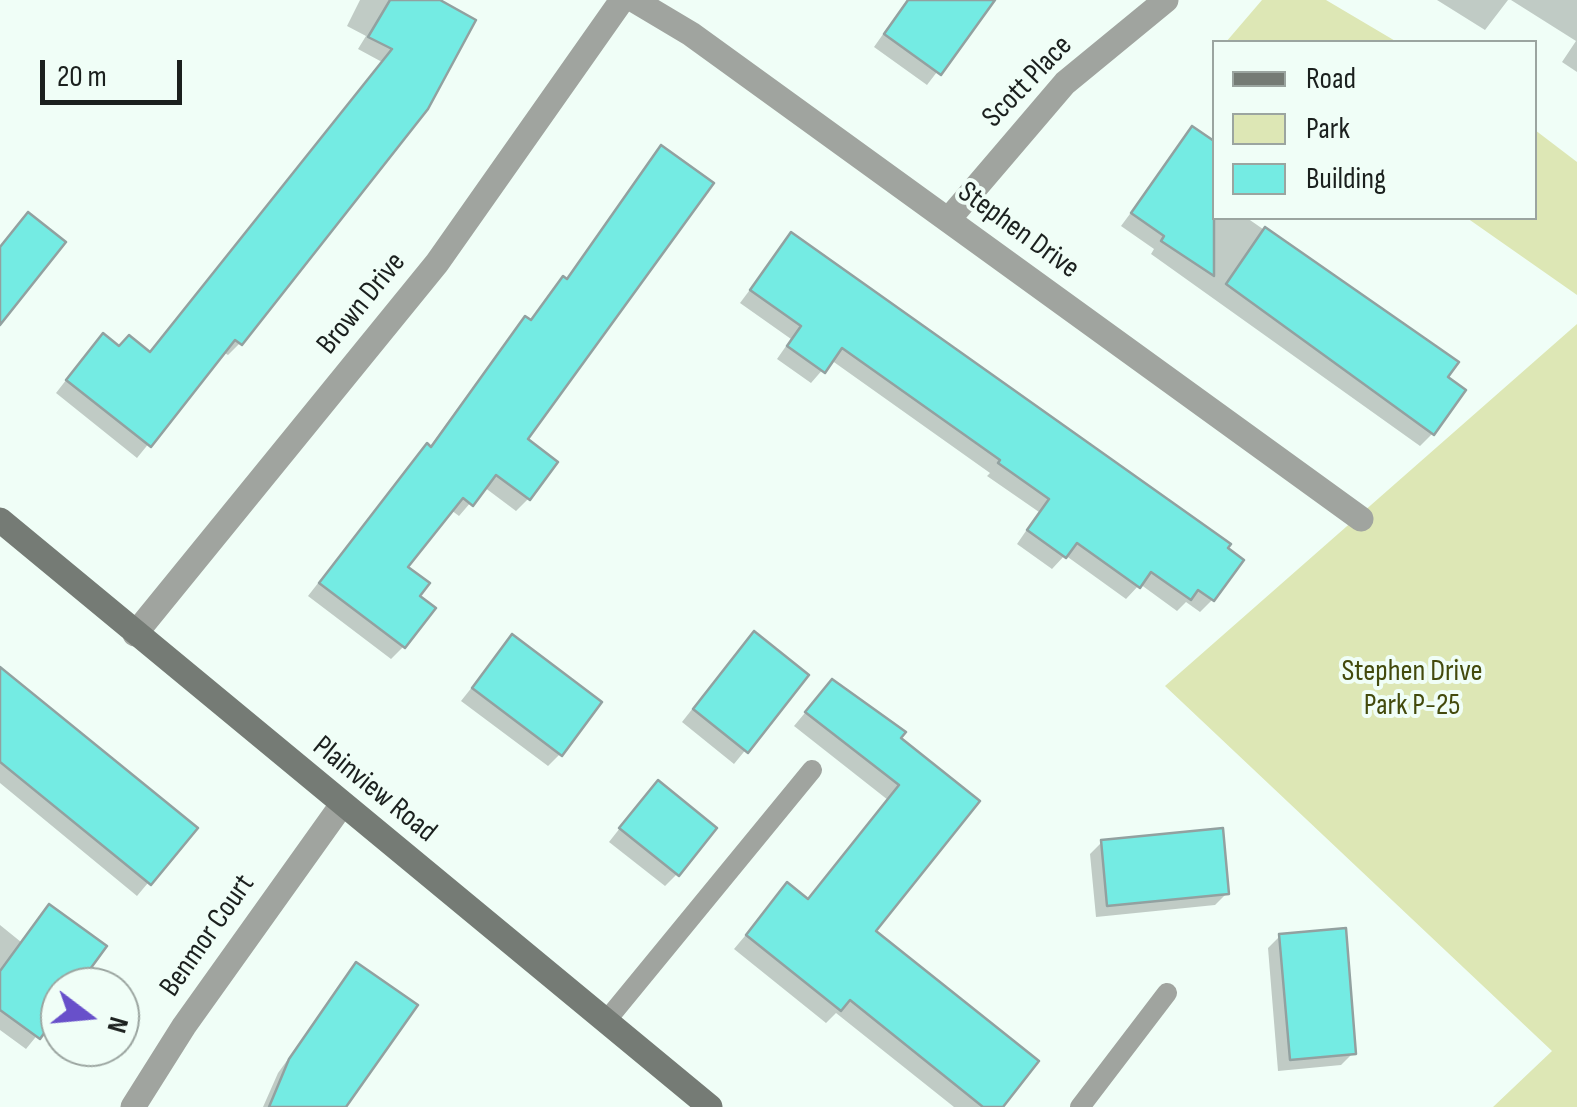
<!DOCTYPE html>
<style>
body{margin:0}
#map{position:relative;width:1577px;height:1107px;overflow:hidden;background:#f0fef7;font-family:"Sofia Sans Condensed",sans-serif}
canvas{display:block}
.legend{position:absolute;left:1212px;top:40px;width:325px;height:180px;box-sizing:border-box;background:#f0fef7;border:2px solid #9ba5a0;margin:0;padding:12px 18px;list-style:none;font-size:30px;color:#1b201e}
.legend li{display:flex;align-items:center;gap:20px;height:50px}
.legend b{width:50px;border:2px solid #9ba5a0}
.north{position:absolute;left:40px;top:967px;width:100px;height:100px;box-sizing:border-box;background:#f0fef7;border:2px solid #9ba5a0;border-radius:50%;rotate:106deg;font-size:28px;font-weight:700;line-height:40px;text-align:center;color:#1b201e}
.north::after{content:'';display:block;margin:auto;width:35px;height:45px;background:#6850ca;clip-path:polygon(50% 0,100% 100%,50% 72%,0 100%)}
.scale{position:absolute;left:40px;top:60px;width:142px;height:45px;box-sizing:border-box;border:5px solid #1b201e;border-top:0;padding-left:12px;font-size:30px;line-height:35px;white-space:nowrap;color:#1b201e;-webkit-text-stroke:8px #f0fef7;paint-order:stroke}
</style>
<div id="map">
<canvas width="1577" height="1107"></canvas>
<ul class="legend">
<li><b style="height:12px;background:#757b75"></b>Road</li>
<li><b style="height:28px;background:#dde7b5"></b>Park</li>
<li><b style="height:28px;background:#74ebe3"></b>Building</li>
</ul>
<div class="north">N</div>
<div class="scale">20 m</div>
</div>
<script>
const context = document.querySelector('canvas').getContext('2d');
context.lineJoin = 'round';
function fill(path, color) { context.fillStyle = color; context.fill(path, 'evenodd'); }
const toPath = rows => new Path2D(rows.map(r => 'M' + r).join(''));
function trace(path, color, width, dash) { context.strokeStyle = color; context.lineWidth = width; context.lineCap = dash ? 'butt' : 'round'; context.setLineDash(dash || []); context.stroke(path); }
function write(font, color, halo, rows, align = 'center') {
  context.font = font + ' "Sofia Sans Condensed",sans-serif'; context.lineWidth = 8; context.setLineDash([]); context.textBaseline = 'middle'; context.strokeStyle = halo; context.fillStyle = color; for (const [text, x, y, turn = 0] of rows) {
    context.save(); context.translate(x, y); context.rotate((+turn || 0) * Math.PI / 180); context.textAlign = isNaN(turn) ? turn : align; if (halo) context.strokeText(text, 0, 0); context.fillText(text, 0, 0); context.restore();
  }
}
fill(toPath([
 [1262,0,1326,0,1397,42,1226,42],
 [1535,130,1577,162,1577,295,1467,218,1534,218],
 [1577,324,1577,1107,1493,1107,1552,1051,1165,686]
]), '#dde7b5');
fill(toPath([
 [360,0,435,0,240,343,228,355,223,352,137,458,56,393,91,348,149,354,382,62,358,49,366,36,347,26],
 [907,0,992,0,927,85,874,47],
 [1437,0,1508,0,1485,30],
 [1511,0,1577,0,1577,72,1562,62,1576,41],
 [1193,129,1214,144,1214,218,1247,218,1455,362,1444,378,1432,434,1420,446,1151,254,1154,249,1121,226],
 [662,149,525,440,528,499,516,511,484,487,459,516,451,510,405,568,417,597,403,647,391,659,308,596,415,459,429,448,513,332,525,319,529,322,551,291,565,281],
 [791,235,1212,600,1200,612,1186,602,1177,611,1140,584,1126,599,1065,555,1052,569,1017,544,1039,512,987,476,990,473,831,360,811,383,777,359,791,339,740,303],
 [512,637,560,754,548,766,461,701],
 [742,646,806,676,734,764,682,722],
 [0,670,194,828,137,896,0,783],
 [819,696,897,739,976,802,872,932,999,1107,954,1107,836,1013,826,1023,734,949,787,886,806,902,888,800,794,726],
 [646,795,677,874,665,886,609,842],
 [1102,842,1227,893,1215,905,1096,917,1090,854],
 [49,907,75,987,60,987,60,1007,26,1049,0,1030,0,925,21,942],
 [1280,936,1353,1053,1341,1065,1278,1071,1268,948],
 [356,965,343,1107,263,1107,278,1073]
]), '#0003');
const building = toPath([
 [390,0,440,0,476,20,428,109,242,345,235,340,151,447,66,380,103,333,119,346,129,335,150,352,392,49,368,37,390,0],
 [908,0,995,0,941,75,884,34,908,0],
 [1192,126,1214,141,1214,276,1161,241,1164,236,1131,213,1192,126],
 [661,145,714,183,528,439,558,462,530,500,496,475,473,506,463,498,408,567,430,583,420,596,436,608,405,648,319,583,427,443,431,447,525,316,531,320,563,276,567,279,661,145],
 [28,212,66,242,0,325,0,247,28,212],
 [1265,227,1459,362,1448,377,1466,390,1434,435,1226,284,1265,227],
 [791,232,1231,544,1228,548,1244,560,1214,601,1198,590,1191,600,1151,572,1140,588,1077,543,1066,558,1027,530,1049,499,998,463,1000,460,842,348,825,373,787,346,801,326,750,290,791,232],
 [754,631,809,675,748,753,693,709,754,631],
 [512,634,602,702,562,756,472,688,512,634],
 [0,667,198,828,151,885,0,762,0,667],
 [832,679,906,732,901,738,980,801,876,931,1039,1061,1003,1107,983,1107,850,1000,841,1011,746,935,787,882,808,899,899,785,805,712,832,679],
 [658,780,717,828,679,876,619,828,658,780],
 [1223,828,1229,894,1107,906,1101,840,1223,828],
 [49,904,107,946,77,987,60,987,60,1011,40,1039,0,1010,0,971,49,904],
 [1346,928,1356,1054,1290,1060,1279,934,1346,928],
 [356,962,418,1005,346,1107,269,1107,289,1059,356,962]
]);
fill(building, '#74ebe3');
trace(building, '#92a1a0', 2.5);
trace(toPath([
 [606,1021,812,770],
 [1080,1107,1167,993]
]), '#a0a49f', 20);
trace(toPath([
 [634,0,691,34,1361,519],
 [948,220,1065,83,1166,0],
 [135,634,437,263,622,0],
 [133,1107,184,1026,341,806]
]), '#a0a49f', 25);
trace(toPath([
 [0,520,710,1107]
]), '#757b75', 25);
write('30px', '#1b201e', '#f0fef7', [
 ["Scott Place",1028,82,-46],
 ["Stephen Drive",1018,231,36],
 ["Brown Drive",362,304,-51],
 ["Plainview Road",374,790,39],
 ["Benmor Court",208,936,-55]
]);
write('30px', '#434a0c', '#f0fef7', [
 ["Stephen Drive",1412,672],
 ["Park P-25",1412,706]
]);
</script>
